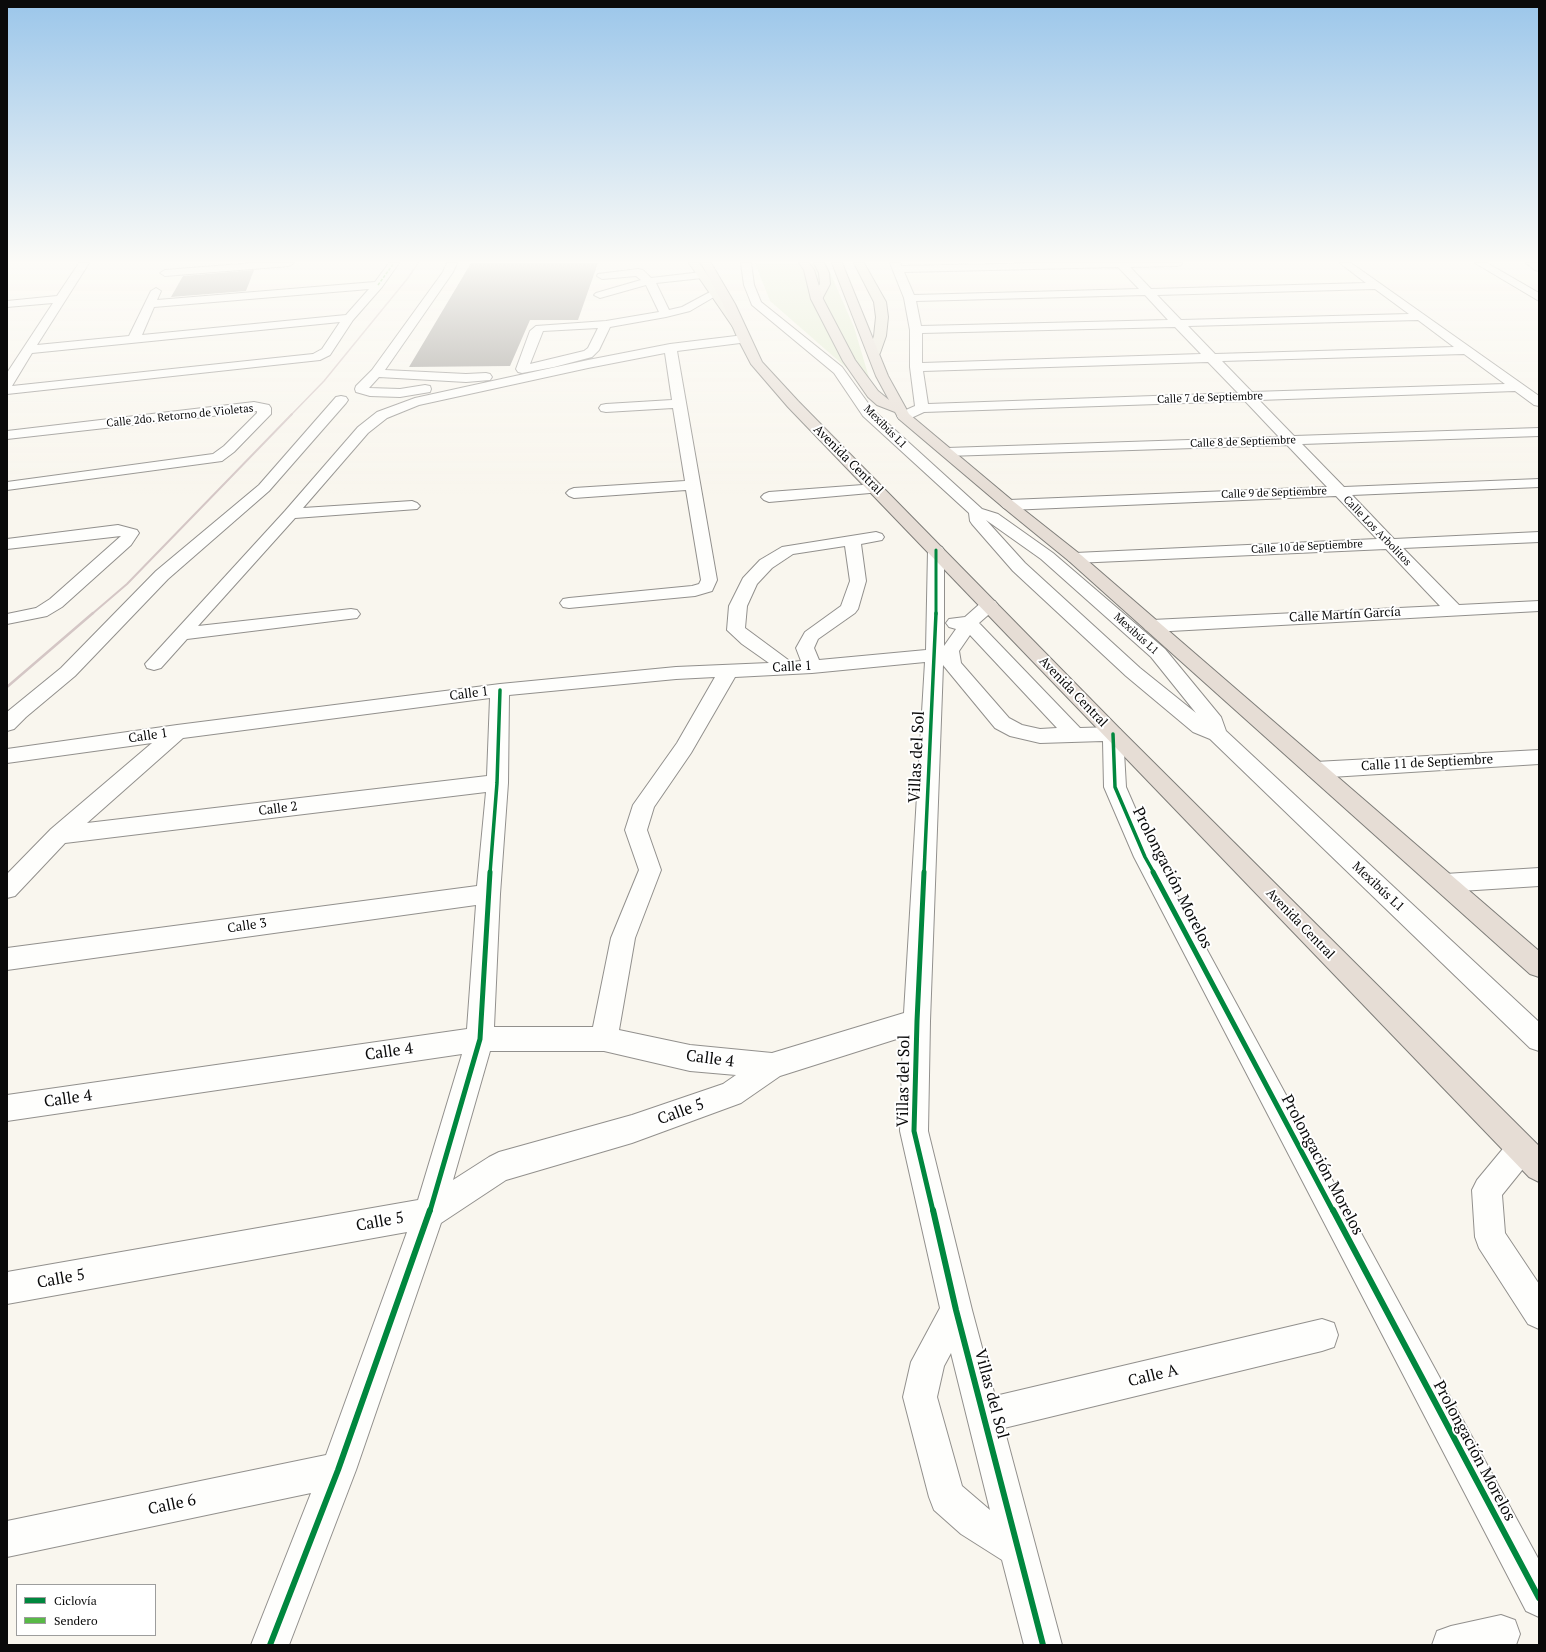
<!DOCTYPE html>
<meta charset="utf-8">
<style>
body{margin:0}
#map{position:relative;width:1546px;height:1652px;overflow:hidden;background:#f9f6ee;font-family:"PT Serif",serif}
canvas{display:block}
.frame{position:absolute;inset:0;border:8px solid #0a0a0a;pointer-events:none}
.legend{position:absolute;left:16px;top:1584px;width:140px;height:52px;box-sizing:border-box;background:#fff;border:1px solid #9d9d9d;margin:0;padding:5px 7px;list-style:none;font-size:12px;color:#0a0a0a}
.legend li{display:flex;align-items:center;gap:8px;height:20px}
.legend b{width:20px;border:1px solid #9d9d9d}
</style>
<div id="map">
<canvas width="1546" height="1652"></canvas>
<div class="frame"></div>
<ul class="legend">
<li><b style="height:5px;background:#00873e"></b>Ciclovía</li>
<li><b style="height:5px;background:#58b947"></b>Sendero</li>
</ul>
</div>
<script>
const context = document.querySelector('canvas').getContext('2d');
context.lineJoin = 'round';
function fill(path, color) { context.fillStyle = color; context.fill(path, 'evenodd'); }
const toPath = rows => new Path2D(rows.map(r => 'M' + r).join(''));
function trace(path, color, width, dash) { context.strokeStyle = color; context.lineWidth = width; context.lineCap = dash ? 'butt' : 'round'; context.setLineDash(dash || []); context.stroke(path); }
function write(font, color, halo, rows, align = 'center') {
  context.font = font + ' "PT Serif",serif'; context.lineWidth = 4; context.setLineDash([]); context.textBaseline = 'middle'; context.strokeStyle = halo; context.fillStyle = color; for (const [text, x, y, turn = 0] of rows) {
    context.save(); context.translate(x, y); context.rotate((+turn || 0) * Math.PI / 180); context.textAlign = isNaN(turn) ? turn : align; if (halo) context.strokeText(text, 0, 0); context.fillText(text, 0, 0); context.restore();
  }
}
fill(toPath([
 [755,263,826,263,854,327,873,391,770,301]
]), '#e2ecd0');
fill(toPath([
 [471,263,598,263,578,320,530,320,510,366,409,367],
 [254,270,246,291,171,297,183,276]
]), '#9c9994');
const minor = toPath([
 [79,263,89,263,37,345,129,336,151,291,156,288,161,291,157,300,375,282,389,263,399,263,382,287,353,320,330,355,320,360,7,394,7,373,53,303,7,307,7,301,57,296,79,263],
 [369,289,346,315,142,335,154,307,369,289],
 [340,322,322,349,313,354,12,386,32,353,340,322],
 [254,263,294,263,289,266,165,276,160,273,165,270,254,263],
 [447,263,457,263,453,272,385,370,466,374,486,373,490,374,492,377,490,380,466,382,379,377,369,388,400,389,425,385,430,386,431,389,430,392,400,397,370,396,356,392,355,389,356,386,372,370,443,272,447,263],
 [741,263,751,263,754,285,761,302,842,367,873,410,982,509,998,514,1053,553,1165,649,1221,717,1226,731,1539,1022,1539,1051,1530,1048,1210,739,1193,732,1126,676,1013,571,972,524,970,521,969,513,863,416,834,373,752,305,744,285,741,263],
 [986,520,1041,559,1151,657,1196,713,1140,668,1025,563,986,520],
 [890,263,900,263,901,266,1047,263,1182,263,1181,265,1177,266,1130,267,1151,289,1366,283,1340,263,1351,263,1539,396,1539,406,1534,405,1515,391,1259,400,1294,436,1539,428,1539,436,1302,444,1344,487,1539,479,1539,487,1352,495,1394,539,1539,532,1539,542,1403,548,1459,605,1539,601,1539,611,1152,632,1146,630,1143,626,1146,622,1152,620,1440,606,1386,549,1075,563,1069,561,1067,558,1069,555,1075,553,1377,539,1336,496,1009,510,1004,508,1001,505,1004,502,1009,500,1327,487,1287,445,947,456,942,455,940,452,942,449,947,448,1279,437,1245,401,924,412,909,419,899,419,897,416,899,413,915,406,910,367,910,330,904,298,890,263],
 [1118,267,1139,289,914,295,904,272,1118,267],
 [1375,289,1409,314,1181,320,1157,295,1375,289],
 [1145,295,1168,320,921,326,916,301,1145,295],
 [1418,320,1454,347,1215,354,1188,326,1418,320],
 [1175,327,1201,354,922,363,922,333,1175,327],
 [1464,354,1505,384,1252,392,1222,361,1464,354],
 [1208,362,1238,393,928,404,923,371,1208,362],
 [1475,263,1487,263,1539,293,1539,301,1475,263],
 [1526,263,1538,263,1539,271,1535,270,1526,263],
 [638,269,643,270,651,278,702,272,706,273,707,275,702,278,656,283,669,310,682,307,710,292,714,291,719,294,690,311,666,317,610,327,599,350,592,357,554,367,522,373,518,372,516,369,530,331,536,326,606,321,659,312,646,285,600,298,594,295,596,293,641,280,636,276,602,279,597,276,598,274,638,269],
 [598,328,588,348,584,351,530,364,543,331,598,328],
 [744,335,748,336,750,339,748,342,677,351,717,580,712,591,695,596,569,608,563,607,560,603,563,599,569,598,692,586,699,584,701,580,686,490,574,498,569,496,566,493,569,490,574,488,685,481,673,408,606,412,601,411,599,408,601,405,606,404,672,400,665,353,588,368,419,405,387,418,368,433,303,508,412,501,417,503,420,506,417,509,295,518,198,626,351,609,357,610,360,614,357,618,187,639,161,668,154,670,147,668,145,664,285,511,358,427,377,412,415,398,588,360,670,344,744,335],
 [341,396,346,397,348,400,346,403,269,491,168,579,75,676,26,717,14,729,7,731,7,712,61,668,156,571,259,485,336,397,341,396],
 [254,402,269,405,271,408,271,414,234,452,222,461,7,490,7,482,213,454,224,446,257,413,257,411,7,439,7,431,254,402],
 [876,484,881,486,884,489,881,492,769,502,764,500,761,497,764,494,769,492,876,484],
 [118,525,137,530,139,533,131,545,62,607,47,616,7,624,7,614,36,608,50,599,121,536,7,549,7,539,118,525],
 [876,532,882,534,884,537,882,540,861,544,866,581,858,609,855,613,818,639,814,648,819,660,926,650,928,550,930,547,936,545,942,547,944,550,944,646,956,629,949,627,946,623,949,619,965,617,983,601,989,600,995,601,998,605,995,609,979,623,1080,728,1113,727,1120,729,1123,734,1126,787,1156,856,1539,1560,1539,1617,1526,1611,1134,857,1104,787,1103,741,1040,743,1010,736,995,728,943,665,930,1021,928,1131,972,1310,995,1396,1322,1319,1334,1323,1338,1335,1334,1347,1322,1351,1004,1428,1062,1645,1024,1645,1002,1560,961,1534,934,1510,929,1497,903,1397,911,1362,940,1308,900,1131,903,1037,780,1076,741,1103,632,1143,506,1180,441,1223,356,1470,289,1645,251,1645,311,1493,7,1557,7,1521,326,1455,407,1232,7,1304,7,1272,418,1200,462,1054,7,1121,7,1095,467,1029,476,905,7,970,7,948,477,886,486,792,65,843,15,896,7,898,7,874,51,829,152,743,7,763,7,749,177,725,500,684,676,667,769,663,742,644,727,630,729,606,743,578,760,560,782,547,876,532],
 [845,546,850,581,841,606,805,632,796,648,801,661,791,662,745,628,747,606,757,584,772,568,793,554,845,546],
 [970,635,1057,728,1040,729,1022,725,1009,718,961,663,959,651,970,635],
 [925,662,904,1013,772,1053,690,1045,619,1030,635,938,661,870,647,830,654,807,691,753,735,677,812,673,925,662],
 [715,677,677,743,633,805,625,830,639,870,611,938,593,1027,494,1027,500,894,508,783,509,695,676,679,715,677],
 [490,698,487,776,87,823,183,738,490,698],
 [490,1051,604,1051,690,1071,736,1075,723,1084,632,1115,499,1152,489,1157,453,1180,490,1051],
 [951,1353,990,1510,962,1486,937,1397,944,1366,951,1353],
 [1539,750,1539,764,1315,778,1308,775,1305,770,1308,765,1315,762,1539,750],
 [1539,868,1539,886,1445,892,1437,890,1433,883,1437,876,1445,874,1539,868],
 [1521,1135,1531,1139,1535,1149,1531,1159,1502,1195,1505,1233,1539,1284,1539,1329,1528,1324,1479,1248,1475,1237,1472,1190,1477,1180,1511,1139,1521,1135],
 [1501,1615,1515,1620,1520,1634,1516,1645,1432,1645,1437,1631,1451,1626,1501,1615]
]);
const major = toPath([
 [689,263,699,263,745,328,743,330,735,330,689,263],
 [814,263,824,263,829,273,830,284,821,301,817,302,811,299,820,284,819,273,814,263],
 [854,263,864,263,886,302,888,317,886,336,880,353,878,356,874,357,870,356,868,353,874,336,876,317,874,302,854,263]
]);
const highway = toPath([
 [701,263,711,263,735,304,762,362,798,401,1120,729,1539,1146,1539,1182,1529,1177,788,407,751,364,738,339,723,304,701,263],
 [799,263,809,263,814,270,823,299,855,360,878,391,889,400,876,376,832,263,842,263,888,376,909,414,1014,502,1081,555,1539,951,1539,977,1530,974,1069,561,1004,508,899,419,895,412,877,405,868,397,843,361,811,299,804,270,799,263]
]);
trace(minor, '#92908d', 2);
trace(major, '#7f7e7a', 2);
trace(highway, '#7f7e7a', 2);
fill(minor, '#fefefc');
fill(major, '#e9e5d9');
fill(highway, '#e6ddd5');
trace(toPath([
 [291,415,324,381,408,278,418,263]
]), '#d4c6c5', 1.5);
trace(toPath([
 [92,614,127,584,292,414]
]), '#d4c6c5', 2);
trace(toPath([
 [7,687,93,613]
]), '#d4c6c5', 2.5);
trace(toPath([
 [378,285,394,263]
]), '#58b947', 1.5, [3, 1.5]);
trace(toPath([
 [936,550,936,614]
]), '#00873e', 3);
trace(toPath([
 [1113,734,1115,787,1145,857,1154,873],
 [490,873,497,783,500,690],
 [924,873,936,613]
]), '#00873e', 3.5);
trace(toPath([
 [924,872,917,1021,914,1131,933,1211],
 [1153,872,1333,1211],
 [430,1211,480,1039,490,872]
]), '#00873e', 5);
trace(toPath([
 [933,1210,956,1310,1043,1645],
 [1333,1210,1539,1598],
 [270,1645,338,1470,430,1210]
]), '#00873e', 6);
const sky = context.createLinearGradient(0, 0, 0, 494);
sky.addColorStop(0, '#9bc6ea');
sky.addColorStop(0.53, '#fcfbf7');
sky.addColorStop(1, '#fcfbf700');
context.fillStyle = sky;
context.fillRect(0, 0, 1546, 494);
write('11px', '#0a0a0a', '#fff', [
 ["Calle 7 de Septiembre",1210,398,-2],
 ["Calle 2do. Retorno de Violetas",180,416,-6],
 ["Mexibús L1",885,427,45],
 ["Calle 8 de Septiembre",1243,442,-2],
 ["Calle 9 de Septiembre",1274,493,-2],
 ["Calle Los Arbolitos",1377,531,46],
 ["Calle 10 de Septiembre",1307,547,-3],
 ["Mexibús L1",1136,634,42]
]);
write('13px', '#0a0a0a', '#fff', [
 ["Avenida Central",848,460,45],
 ["Calle Martín García",1345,615,-3],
 ["Calle 1",792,667,-3],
 ["Avenida Central",1073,692,46],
 ["Calle 1",469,694,-7],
 ["Calle 1",148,736,-8],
 ["Calle 11 de Septiembre",1427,763,-3],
 ["Calle 2",278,809,-7],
 ["Mexibús L1",1378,887,43],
 ["Avenida Central",1300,924,46],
 ["Calle 3",247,926,-8]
]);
write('16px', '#0a0a0a', '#fff', [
 ["Villas del Sol",917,757,-87],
 ["Prolongación Morelos",1172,878,63],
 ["Calle 4",389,1052,-8],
 ["Calle 4",710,1059,7],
 ["Villas del Sol",904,1081,-89],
 ["Calle 4",68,1099,-8],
 ["Calle 5",681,1112,-20],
 ["Prolongación Morelos",1322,1165,62],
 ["Calle 5",380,1222,-10],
 ["Calle 5",61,1279,-10],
 ["Calle A",1153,1376,-14],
 ["Villas del Sol",991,1394,75],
 ["Prolongación Morelos",1474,1451,62],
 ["Calle 6",172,1505,-12]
]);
</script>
